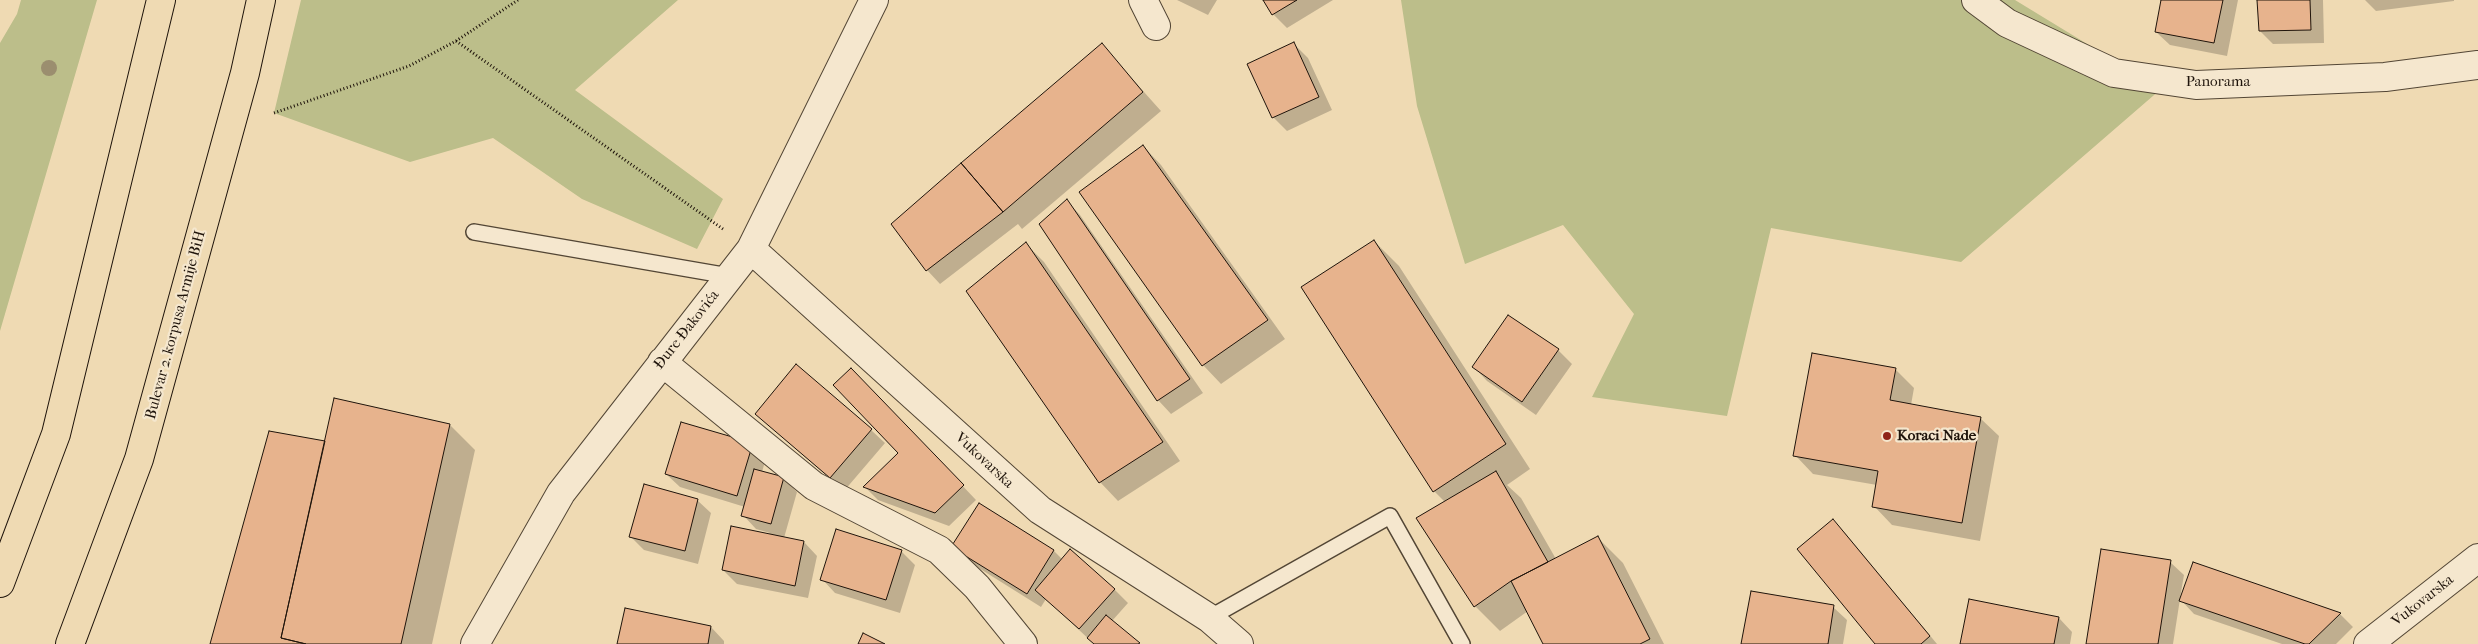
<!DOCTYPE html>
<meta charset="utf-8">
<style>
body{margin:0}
canvas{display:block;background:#efdab3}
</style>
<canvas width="2478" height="644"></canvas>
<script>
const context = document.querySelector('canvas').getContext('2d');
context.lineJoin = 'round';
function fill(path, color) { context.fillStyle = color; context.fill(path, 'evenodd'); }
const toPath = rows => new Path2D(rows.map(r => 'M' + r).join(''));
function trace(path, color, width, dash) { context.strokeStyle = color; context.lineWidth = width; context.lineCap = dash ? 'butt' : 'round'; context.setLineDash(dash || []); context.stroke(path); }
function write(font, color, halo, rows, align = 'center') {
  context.font = font + ' "IM FELL French Canon",serif'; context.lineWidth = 4.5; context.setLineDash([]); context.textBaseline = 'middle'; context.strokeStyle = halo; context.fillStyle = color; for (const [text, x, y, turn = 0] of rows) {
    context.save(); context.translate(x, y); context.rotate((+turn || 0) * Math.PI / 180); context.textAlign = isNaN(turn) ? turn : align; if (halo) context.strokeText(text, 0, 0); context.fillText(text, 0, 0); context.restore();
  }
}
fill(toPath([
 [21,0,97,0,0,331,0,43,17,14],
 [301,0,678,0,575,90,723,199,697,249,582,199,493,138,410,162,274,113],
 [1401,0,2015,0,2161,89,1961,262,1771,228,1727,416,1592,397,1634,314,1563,225,1465,264,1417,106]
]), '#bcbe8a');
fill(toPath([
 [1177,0,1217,0,1208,15],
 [1265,0,1333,0,1287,28,1273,14],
 [2163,0,2238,0,2227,56,2170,45,2156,32],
 [2259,0,2323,0,2324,43,2273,44,2260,31],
 [2365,0,2454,0,2454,1,2376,11],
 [1294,44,1308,58,1332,110,1287,131,1273,117,1249,65],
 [1102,45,1161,111,1022,229,1018,224,940,284,927,270],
 [1143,146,1161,165,1285,339,1221,384,1203,365],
 [1067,201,1080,215,1203,393,1171,414,1158,400],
 [1374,241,1399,266,1530,469,1507,485,1521,498,1556,559,1598,538,1623,563,1664,644,1544,644,1528,611,1500,631,1475,606,1445,502,1434,491],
 [1026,244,1044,262,1180,461,1118,501,1100,482],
 [1558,350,1572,364,1536,415,1487,381,1474,367],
 [1895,369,1914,388,1911,405,1980,418,1999,436,1980,541,1892,525,1874,506,1877,485,1813,474,1795,455],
 [865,383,976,500,949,526,878,500,865,487,900,453],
 [756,414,871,430,885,443,844,491],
 [682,423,766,458,762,472,783,478,797,492,784,538,804,542,817,556,808,598,737,584,723,570,770,533,756,529,743,515,745,507,680,487,666,474],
 [450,425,475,450,432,644,211,644],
 [697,500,711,513,698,564,644,550,631,537],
 [979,504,1054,551,1063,560,1114,589,1128,603,1112,621,1139,644,1094,644,1046,599,1041,607,966,560,953,547],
 [1833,520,1846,534,1937,644,1877,644],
 [901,551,915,565,900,613,835,593,822,579],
 [2170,562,2184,575,2180,598,2340,614,2353,627,2336,644,2282,644,2194,614,2180,599,2173,644,2087,644],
 [1833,607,1847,620,1843,644,1743,644],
 [626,609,711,627,724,641,724,644,618,644],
 [2059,618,2072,632,2070,644,1962,644]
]), '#0003');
const building = toPath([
 [1263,0,1297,0,1272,15,1263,0],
 [2161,0,2223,0,2214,43,2155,32,2161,0],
 [2257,0,2310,0,2311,30,2259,31,2257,0],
 [1294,42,1319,97,1272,118,1247,64,1294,42],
 [1102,43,1143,92,1003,212,961,163,1102,43],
 [1143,145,1268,320,1202,366,1079,192,1143,145],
 [961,163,1003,212,926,271,891,224,961,163],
 [1067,199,1190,379,1157,401,1039,224,1067,199],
 [1374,240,1506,444,1433,492,1301,287,1374,240],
 [1026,242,1163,442,1099,483,966,291,1026,242],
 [1508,315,1559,349,1522,402,1472,367,1508,315],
 [1812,353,1896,368,1890,400,1981,417,1962,523,1872,507,1878,471,1793,456,1812,353],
 [796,364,872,429,830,478,755,414,796,364],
 [851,368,964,485,935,513,863,487,898,453,833,385,851,368],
 [334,398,450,424,401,644,306,644,281,638,334,398],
 [681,422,753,443,737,496,665,474,681,422],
 [269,431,325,441,281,638,306,644,210,644,269,431],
 [754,469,784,477,771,524,741,516,754,469],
 [1496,471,1548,562,1511,581,1474,607,1416,518,1496,471],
 [644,484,698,499,685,551,629,537,644,484],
 [979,503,1054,550,1027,594,951,547,979,503],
 [1833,519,1930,636,1921,644,1875,644,1797,549,1833,519],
 [731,526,804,541,795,586,722,570,731,526],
 [836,529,902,550,886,600,820,580,836,529],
 [1598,536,1650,639,1640,644,1543,644,1511,581,1598,536],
 [1070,549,1115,589,1079,629,1035,590,1070,549],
 [2101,549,2171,560,2158,644,2086,644,2101,549],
 [2193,562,2341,613,2309,644,2305,644,2179,601,2193,562],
 [1751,591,1834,605,1828,644,1741,644,1751,591],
 [1969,599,2059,617,2054,644,1960,644,1969,599],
 [625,608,711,626,708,644,617,644,625,608],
 [1106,615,1140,643,1138,644,1094,644,1087,638,1106,615],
 [863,633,885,644,858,644,863,633]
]);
fill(building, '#e7b38d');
trace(building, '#1f140b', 1);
const lane = toPath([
 [474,232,729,276],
 [1209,618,1390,516,1462,644]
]);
const street = toPath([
 [1143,0,1156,26],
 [1976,0,2007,23,2114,73,2196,85,2385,77,2478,65],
 [751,249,1040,510,1209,618,1239,644],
 [662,362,814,486,939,550,977,587,1023,644],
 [475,644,561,493,751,249,874,0],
 [2368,644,2478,558]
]);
const primary = toPath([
 [0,583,56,434,161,0],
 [70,644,139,459,245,73,261,0]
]);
trace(lane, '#534635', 18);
trace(street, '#534635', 30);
trace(primary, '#1f140b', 30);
trace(toPath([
 [456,41,723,229],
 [274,113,409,66,456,41,518,0]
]), '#1f140b', 3, [1, 2.5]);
trace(lane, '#f5e7ce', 15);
trace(street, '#f5e7ce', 28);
trace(primary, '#efdab3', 28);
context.fillStyle = '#9b8e6f';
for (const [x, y] of [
 [49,68]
]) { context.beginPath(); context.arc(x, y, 8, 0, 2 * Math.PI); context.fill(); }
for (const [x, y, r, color] of [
 [1887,436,5,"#8f2418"]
]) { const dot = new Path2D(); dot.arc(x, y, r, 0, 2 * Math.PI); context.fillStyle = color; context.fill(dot); trace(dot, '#f5e7ce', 2); }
write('15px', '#1f140b', '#f5e7ce', [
 ["Panorama",2218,82],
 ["Bulevar 2. korpusa Armije BiH",176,325,-75],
 ["Đure Đakovića",687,330,-52],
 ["Vukovarska",984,461,43],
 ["Vukovarska",2423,601,-38]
]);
write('bold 15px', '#1f140b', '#f5e7ce', [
 ["Koraci Nade",1897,436]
], 'left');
</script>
